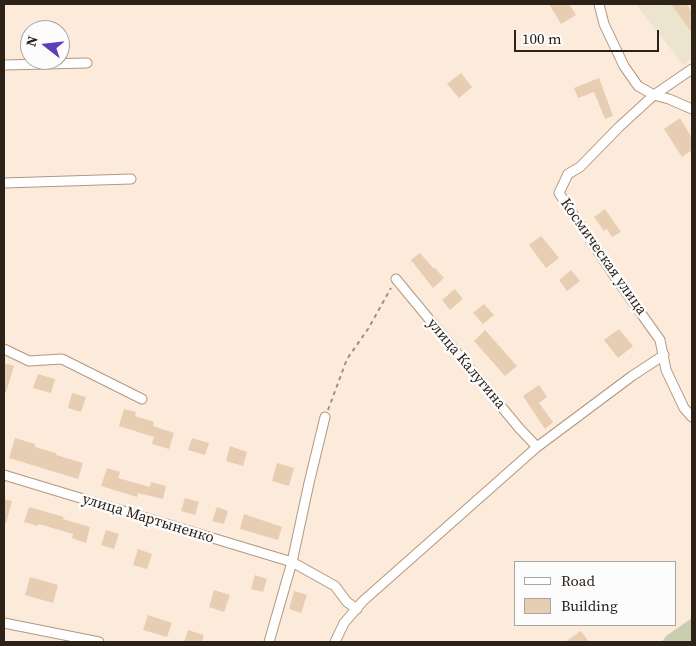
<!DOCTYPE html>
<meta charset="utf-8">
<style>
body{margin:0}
#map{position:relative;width:696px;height:646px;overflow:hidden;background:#fcebdb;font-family:"Source Serif 4",serif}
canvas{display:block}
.frame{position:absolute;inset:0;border:5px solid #2c2218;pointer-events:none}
.legend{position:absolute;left:514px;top:561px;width:162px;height:65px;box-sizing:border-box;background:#fcfcfc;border:1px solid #a9a5a1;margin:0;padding:6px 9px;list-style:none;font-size:15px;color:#2c2218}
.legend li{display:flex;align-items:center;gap:10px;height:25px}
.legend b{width:25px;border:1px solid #a9a5a1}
.north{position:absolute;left:20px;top:20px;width:50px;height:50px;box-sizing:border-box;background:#fcfcfc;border:1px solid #a9a5a1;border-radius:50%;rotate:286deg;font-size:14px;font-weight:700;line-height:20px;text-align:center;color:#2c2218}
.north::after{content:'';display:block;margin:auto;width:18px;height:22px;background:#5e3eb6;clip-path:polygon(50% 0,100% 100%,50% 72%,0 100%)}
.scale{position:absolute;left:514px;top:30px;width:145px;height:22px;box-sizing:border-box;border:2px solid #2c2218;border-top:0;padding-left:6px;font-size:15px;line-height:18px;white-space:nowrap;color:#2c2218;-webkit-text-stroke:4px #fcfcfc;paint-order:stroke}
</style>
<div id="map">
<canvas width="696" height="646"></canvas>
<div class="frame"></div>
<ul class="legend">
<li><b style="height:6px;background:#fff"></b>Road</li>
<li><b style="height:14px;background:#e7cdb2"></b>Building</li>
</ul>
<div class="north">N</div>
<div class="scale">100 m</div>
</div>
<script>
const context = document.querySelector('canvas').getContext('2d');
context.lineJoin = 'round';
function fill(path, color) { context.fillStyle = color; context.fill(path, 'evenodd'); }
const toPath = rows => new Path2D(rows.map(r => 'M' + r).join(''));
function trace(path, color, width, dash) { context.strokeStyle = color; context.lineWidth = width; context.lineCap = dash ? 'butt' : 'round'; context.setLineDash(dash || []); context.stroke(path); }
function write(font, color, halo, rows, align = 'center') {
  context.font = font + ' "Source Serif 4",serif'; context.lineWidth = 5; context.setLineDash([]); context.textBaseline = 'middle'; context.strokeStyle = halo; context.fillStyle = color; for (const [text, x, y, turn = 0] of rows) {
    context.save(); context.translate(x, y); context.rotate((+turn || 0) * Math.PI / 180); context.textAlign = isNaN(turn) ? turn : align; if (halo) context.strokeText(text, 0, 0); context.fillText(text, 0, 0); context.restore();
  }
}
fill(toPath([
 [636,4,692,4,692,58,683,65]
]), '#ece4cf');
fill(toPath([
 [692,618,692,642,662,642,666,636]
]), '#cacdaf');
fill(toPath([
 [549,4,569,4,576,15,561,24],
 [671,4,686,4,692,12,692,33],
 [461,73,472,87,459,98,447,84],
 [599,78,613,116,605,119,594,92,578,98,574,88],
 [680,118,692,138,692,150,682,157,664,129],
 [605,209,621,232,612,237,607,229,604,231,594,217],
 [541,236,559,258,546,268,529,245],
 [420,253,434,269,435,268,444,278,433,288,411,260],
 [571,270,580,281,567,291,559,280],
 [455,289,463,299,450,310,442,300],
 [484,304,494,315,483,324,473,313],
 [619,329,633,346,618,358,604,340],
 [485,330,517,366,505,376,474,341],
 [4,363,14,366,6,392,4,392],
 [38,374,55,379,51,393,33,388],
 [539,385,547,397,539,403,553,422,545,429,523,396],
 [72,393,86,397,81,412,68,408],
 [124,409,136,412,135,416,154,422,153,426,174,433,169,449,152,444,154,437,119,426],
 [15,438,35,444,35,447,56,453,56,455,83,463,78,479,9,458],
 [192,438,209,443,205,455,188,450],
 [230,446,247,452,243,466,226,461],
 [277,463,294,468,289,486,272,481],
 [107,468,120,472,118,478,150,487,151,482,166,486,163,499,138,493,137,497,101,486],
 [185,498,199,502,195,515,181,511],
 [4,499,12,501,6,523,4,523],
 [29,507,64,517,63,519,90,527,86,543,72,538,73,534,39,524,38,526,24,522],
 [217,507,228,511,224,524,212,521],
 [244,514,282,527,278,540,240,529],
 [106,530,119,534,114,549,101,545],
 [138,549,152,554,147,569,133,565],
 [255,575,267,579,263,592,251,589],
 [30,577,58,585,53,603,25,595],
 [214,590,230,595,224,612,209,607],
 [294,591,307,595,301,613,289,609],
 [148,615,172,623,167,637,143,630],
 [188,630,204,635,202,642,184,642],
 [581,631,589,642,565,642]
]), '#e7cdb2');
const minor = toPath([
 [599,4,604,24,624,66,638,86,654,95,669,99,692,109],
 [4,65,87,63],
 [692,69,654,95,619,127,580,167,568,174,559,193,613,274,660,340,666,370,684,408,692,417],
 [4,183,131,179],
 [396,279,519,428,537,447],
 [4,349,29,361,62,359,142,399],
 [4,475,292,562,335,586,347,602,357,609],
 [4,623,99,642],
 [269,642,292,562,309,483,325,417],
 [335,642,344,623,363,601,537,447,632,376,664,355]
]);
trace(minor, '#b1987f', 11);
trace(toPath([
 [328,410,347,359,368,329,391,288]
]), '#9e9083', 2, [4, 4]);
trace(minor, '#fff', 9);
write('15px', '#2c2218', '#fcfcfc', [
 ["Космическая улица",603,257,55],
 ["улица Калугина",466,364,50],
 ["улица Мартыненко",148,519,17]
]);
</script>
